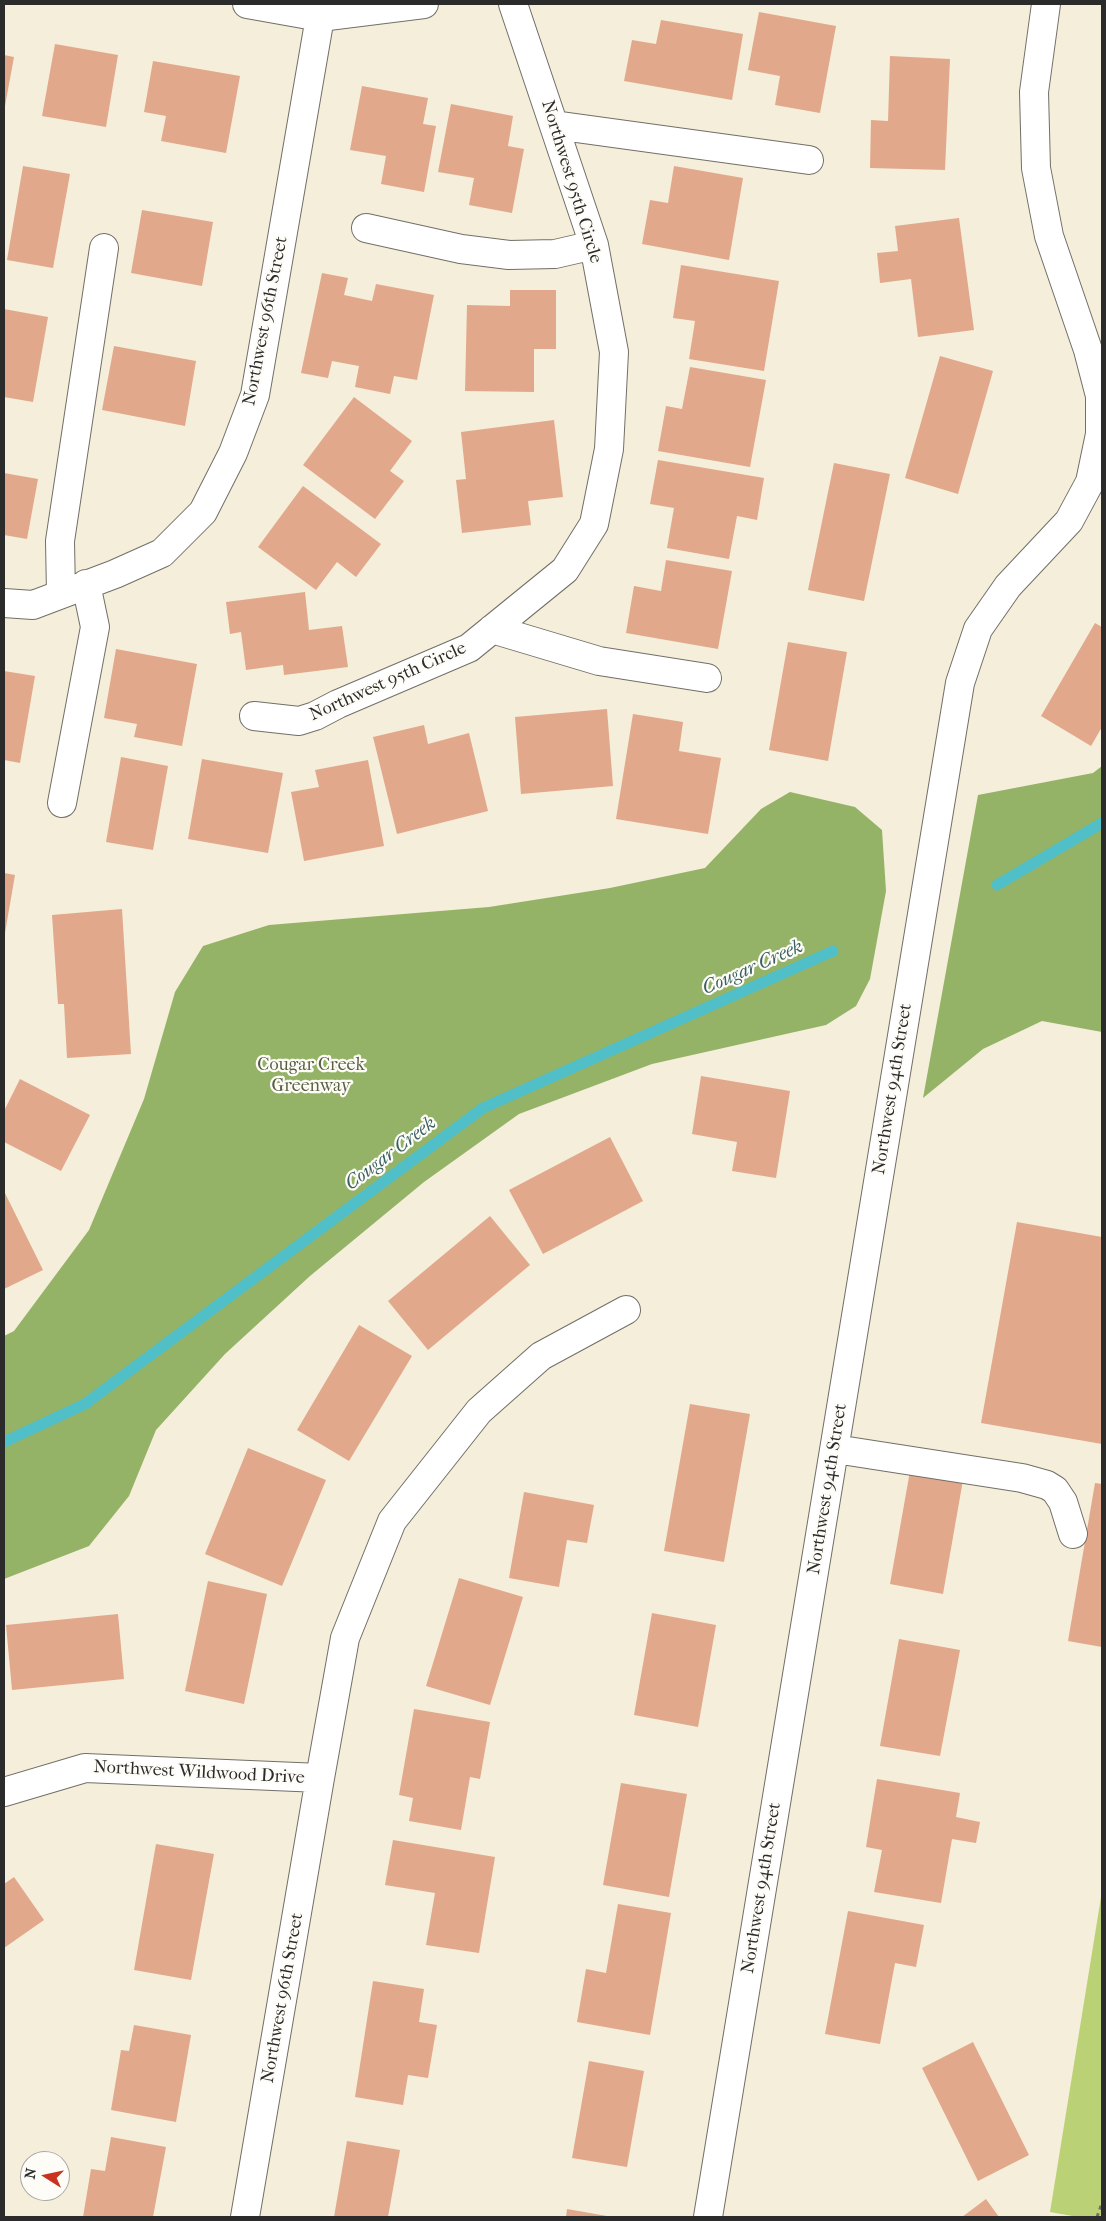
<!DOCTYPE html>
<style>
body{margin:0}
#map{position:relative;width:1106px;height:2221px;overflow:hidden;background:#f5eeda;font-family:"IM FELL French Canon",serif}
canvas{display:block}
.frame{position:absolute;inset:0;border:5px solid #2b2b2b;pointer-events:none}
.north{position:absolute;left:20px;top:2151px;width:50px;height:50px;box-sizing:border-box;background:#fdfcf7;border:1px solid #a9a8a5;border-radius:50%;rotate:280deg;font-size:14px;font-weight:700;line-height:20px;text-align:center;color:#2b2b2b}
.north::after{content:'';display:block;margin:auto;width:18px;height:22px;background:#c8321e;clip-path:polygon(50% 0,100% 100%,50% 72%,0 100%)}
</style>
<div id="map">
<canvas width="1106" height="2221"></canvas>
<div class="frame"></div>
<div class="north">N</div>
</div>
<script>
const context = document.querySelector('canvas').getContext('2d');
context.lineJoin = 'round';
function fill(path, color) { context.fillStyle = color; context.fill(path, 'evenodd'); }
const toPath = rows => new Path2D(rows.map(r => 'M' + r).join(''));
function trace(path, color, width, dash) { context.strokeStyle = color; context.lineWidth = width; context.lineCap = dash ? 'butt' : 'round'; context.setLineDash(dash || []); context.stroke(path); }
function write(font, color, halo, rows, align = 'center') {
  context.font = font + ' "IM FELL French Canon",serif'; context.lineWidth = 4.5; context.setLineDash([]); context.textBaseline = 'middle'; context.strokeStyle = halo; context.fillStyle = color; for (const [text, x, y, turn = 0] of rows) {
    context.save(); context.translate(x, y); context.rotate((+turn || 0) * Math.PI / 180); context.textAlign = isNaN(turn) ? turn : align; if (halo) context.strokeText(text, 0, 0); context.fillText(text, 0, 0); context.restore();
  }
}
fill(toPath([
 [1102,1891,1102,2217,1078,2217,1050,2212]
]), '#bbd175');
fill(toPath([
 [1102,766,1102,1032,1042,1021,983,1049,923,1098,978,795,1093,773],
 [790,792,855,807,882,830,886,891,870,979,856,1006,826,1025,652,1064,519,1114,424,1182,310,1276,225,1354,156,1430,129,1496,89,1546,4,1579,4,1336,14,1331,89,1230,144,1099,175,992,203,946,269,925,489,907,610,888,705,868,761,809]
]), '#94b366');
trace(toPath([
 [997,885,1102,823],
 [4,1442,85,1404,483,1108,833,951]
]), '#51bfc7', 11);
fill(toPath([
 [759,12,836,26,820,113,775,105,780,76,748,70],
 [661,20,743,34,732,100,624,81,632,40,656,44],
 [55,44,118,55,106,127,42,116],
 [4,55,14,57,5,106,4,106],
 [890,56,950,59,945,170,870,168,871,120,888,121],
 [153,61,240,76,226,153,161,141,166,116,144,112],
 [362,86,428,98,423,124,436,126,424,192,381,184,386,156,350,150],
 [451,104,513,116,508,146,524,149,512,213,469,205,474,178,438,172],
 [23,166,70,174,53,268,7,260],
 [674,166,743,178,729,260,642,244,650,200,668,203],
 [142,210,213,222,202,286,131,273],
 [959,218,974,330,918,337,911,279,880,283,877,253,898,251,895,226],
 [681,265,779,281,764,371,689,359,695,321,673,318],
 [322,273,348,278,344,295,372,301,376,284,434,295,417,380,394,376,390,394,355,387,359,366,332,361,328,378,301,373],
 [510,290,556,290,556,349,534,349,534,392,465,391,467,305,510,306],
 [4,309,48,317,33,402,4,397],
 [114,346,196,361,185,426,102,410],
 [940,356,993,371,958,494,905,478],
 [690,367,766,380,750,467,658,451,666,406,682,409],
 [354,397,412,441,390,471,404,481,375,519,303,465],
 [554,420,563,497,528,501,531,525,462,533,456,480,466,479,461,432],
 [658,460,764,478,757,520,737,516,729,559,667,548,674,508,650,504],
 [834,463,890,474,864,601,808,590],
 [4,473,38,479,27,539,4,535],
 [303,486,381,544,356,577,337,562,316,590,258,547],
 [666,560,732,571,718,649,626,633,634,586,661,591],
 [305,592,309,630,342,626,348,667,284,675,283,665,246,670,241,632,230,634,226,602],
 [1095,623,1102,627,1102,727,1091,746,1041,716],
 [788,642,847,652,828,761,769,750],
 [116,649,197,664,182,746,134,737,137,724,104,718],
 [4,671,35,676,20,763,4,760],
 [607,709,613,786,521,794,515,717],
 [633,714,683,722,679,751,721,758,708,834,616,819],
 [424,725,428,744,469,733,488,811,397,834,373,737],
 [121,757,168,766,153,850,106,842],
 [202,759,283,773,268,853,188,839],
 [368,760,384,846,304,861,291,792,319,787,315,770],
 [4,873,15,875,5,933,4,933],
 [122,909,131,1054,67,1058,64,1004,58,1004,52,915],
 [701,1076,790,1091,776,1178,732,1171,737,1142,692,1134],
 [20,1079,90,1115,61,1171,4,1142,4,1111],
 [610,1137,643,1201,543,1254,509,1190],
 [4,1191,43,1270,4,1289],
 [490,1216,530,1265,428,1350,388,1301],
 [1017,1222,1102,1237,1102,1444,981,1423],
 [359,1325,412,1356,349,1461,297,1430],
 [690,1404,750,1414,724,1562,664,1551],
 [248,1448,326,1480,282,1586,205,1554],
 [910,1471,963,1480,943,1594,890,1584],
 [1095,1483,1102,1484,1102,1647,1068,1641],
 [524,1492,594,1505,587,1543,567,1540,559,1587,509,1578],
 [459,1578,523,1597,490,1705,426,1686],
 [208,1581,267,1594,244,1704,185,1691],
 [652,1613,716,1625,698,1727,634,1715],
 [118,1614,124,1679,12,1690,6,1625],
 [899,1639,960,1650,940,1756,880,1746],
 [414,1709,490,1722,480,1779,470,1777,461,1830,409,1821,413,1798,399,1795],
 [877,1779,960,1793,956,1817,980,1822,976,1843,952,1839,941,1903,874,1892,882,1850,866,1847],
 [621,1783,687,1794,669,1897,603,1885],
 [393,1840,495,1857,479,1953,426,1945,435,1893,385,1885],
 [156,1844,214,1854,191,1980,134,1970],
 [14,1877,44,1920,4,1948,4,1884],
 [618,1904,671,1913,650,2035,577,2022,586,1969,606,1973],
 [848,1911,924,1925,916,1967,895,1963,880,2044,825,2034],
 [373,1981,424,1989,419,2022,437,2025,428,2078,408,2075,403,2105,355,2097],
 [134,2025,191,2035,176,2122,111,2110,121,2050,129,2051],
 [973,2042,1029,2155,978,2181,922,2068],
 [589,2061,644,2071,627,2167,572,2158],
 [111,2137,166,2147,153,2217,83,2217,91,2169,105,2171],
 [347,2141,400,2150,388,2217,334,2217],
 [986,2199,999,2217,962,2217],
 [567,2209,607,2216,607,2217,566,2217]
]), '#e2a88c');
const minor = toPath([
 [247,4,320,17,424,4],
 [554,125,809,160],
 [366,228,461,249,509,255,555,254,594,245],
 [61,594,60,541,104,248],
 [4,603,33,605,115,574,162,553,203,512,233,453,255,395,320,17],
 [492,629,599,661,707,678],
 [254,716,299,721,315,716,338,704,469,648,565,570,594,524,609,449,614,352,594,245,513,4],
 [62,803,95,627,86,584],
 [835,1449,1022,1478,1047,1485,1055,1490,1063,1502,1073,1534],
 [4,1792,85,1768,320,1778,345,1638,392,1521,479,1411,541,1356,626,1310],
 [245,2217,320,1778],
 [708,2217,960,683,978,629,1008,586,1069,521,1090,482,1100,434,1100,396,1088,350,1049,236,1036,168,1034,92,1046,4]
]);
trace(minor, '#726f68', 30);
trace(toPath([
 [1097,2217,1102,2203]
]), '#726f68', 3, [4, 4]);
trace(minor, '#fff', 28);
write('18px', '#2b2b2b', '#fdfcf7', [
 ["Northwest 95th Circle",571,182,73],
 ["Northwest 96th Street",266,321,-79],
 ["Northwest 95th Circle",388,682,-24],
 ["Northwest 94th Street",893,1089,-81],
 ["Northwest 94th Street",828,1489,-81],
 ["Northwest Wildwood Drive",199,1773,3],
 ["Northwest 94th Street",762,1888,-81],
 ["Northwest 96th Street",283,1998,-80]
]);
write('18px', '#565d41', '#fdfcf7', [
 ["Cougar Creek",311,1066],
 ["Greenway",311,1087]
]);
write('italic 19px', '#385f62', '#fdfcf7', [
 ["Cougar Creek",753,968,-24],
 ["Cougar Creek",391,1154,-37]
]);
</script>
